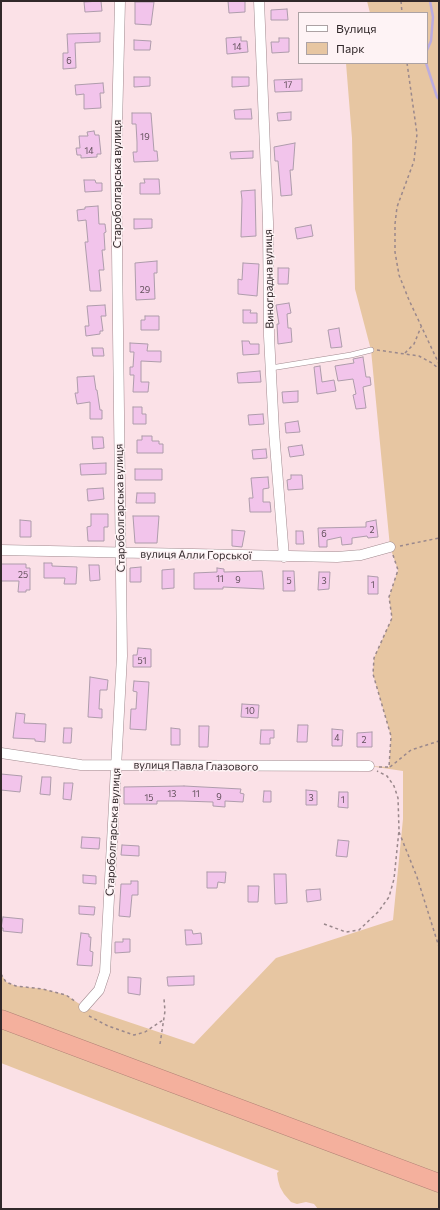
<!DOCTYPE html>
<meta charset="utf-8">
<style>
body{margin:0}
#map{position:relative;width:440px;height:1210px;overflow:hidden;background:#fbe1e7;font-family:Commissioner,sans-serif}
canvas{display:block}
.frame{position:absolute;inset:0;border:2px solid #31282a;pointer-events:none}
.legend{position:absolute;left:298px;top:12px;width:130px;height:52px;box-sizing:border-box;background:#fef3f5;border:1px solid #aca2a4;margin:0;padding:5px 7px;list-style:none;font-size:12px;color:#31282a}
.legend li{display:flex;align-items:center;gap:8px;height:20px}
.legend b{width:20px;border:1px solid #aca2a4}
</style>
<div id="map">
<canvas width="440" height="1210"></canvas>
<div class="frame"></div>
<ul class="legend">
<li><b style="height:5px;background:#fff"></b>Вулиця</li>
<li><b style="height:11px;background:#e7c6a2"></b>Парк</li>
</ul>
</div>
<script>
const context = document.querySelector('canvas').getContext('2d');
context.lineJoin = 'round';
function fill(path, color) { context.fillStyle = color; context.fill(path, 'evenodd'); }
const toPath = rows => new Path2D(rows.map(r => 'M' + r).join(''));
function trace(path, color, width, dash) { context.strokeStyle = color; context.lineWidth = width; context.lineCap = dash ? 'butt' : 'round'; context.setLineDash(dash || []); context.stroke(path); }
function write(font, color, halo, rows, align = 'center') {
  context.font = font + ' Commissioner,sans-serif'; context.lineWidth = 3; context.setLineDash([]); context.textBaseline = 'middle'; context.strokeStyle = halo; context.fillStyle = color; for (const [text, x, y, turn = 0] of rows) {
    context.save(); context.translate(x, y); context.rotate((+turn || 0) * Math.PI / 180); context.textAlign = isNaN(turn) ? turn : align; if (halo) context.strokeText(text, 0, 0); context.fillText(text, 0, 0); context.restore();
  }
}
fill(toPath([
 [367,1,439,1,439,1177,1,1013,1,974,6,982,16,986,43,989,66,995,84,1007,194,1044,276,958,393,920,403,819,403,771,369,766,389,767,391,736,373,674,374,658,392,618,389,597,398,570,390,547,371,350,355,289,352,138,346,63,427,63,427,13,370,13],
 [1,1023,439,1189,439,1209,318,1209,314,1204,306,1202,297,1204,291,1202,284,1194,280,1187,278,1180,277,1173,279,1171,1,1063]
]), '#e7c6a2');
trace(toPath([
 [427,50,431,41,433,17,430,1],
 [426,63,437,97,439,99]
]), '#bcacdf', 2.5);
const building = toPath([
 [101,1,102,11,85,12,84,2,101,1],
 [228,1,245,1,245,12,229,13,228,1],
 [135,2,154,2,151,25,135,24,135,2],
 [287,9,288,20,271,20,271,10,287,9],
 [100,33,100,42,75,43,76,68,63,69,63,53,68,53,67,34,100,33],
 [241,37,241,41,247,41,248,52,227,54,226,38,241,37],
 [279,38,289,38,289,52,272,53,271,42,279,42,279,38],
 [134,40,151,41,150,50,134,50,134,40],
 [134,77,150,77,150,86,134,87,134,77],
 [232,77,249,77,249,86,232,87,232,77],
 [302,79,302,91,275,92,274,80,302,79],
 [103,83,104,93,100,93,101,108,84,109,84,94,76,95,75,85,103,83],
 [251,109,252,119,235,119,234,110,251,109],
 [291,112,291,120,278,121,277,113,291,112],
 [132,113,151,113,154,151,157,151,158,161,134,162,133,152,137,152,137,142,136,124,132,124,132,113],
 [94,131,95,135,99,135,101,154,97,154,97,157,81,158,81,155,77,155,76,148,80,148,79,136,88,136,87,132,94,131],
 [295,143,293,170,290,170,292,195,281,196,278,161,275,161,274,147,295,143],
 [253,151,253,158,231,159,230,152,253,151],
 [144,179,159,179,160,194,140,194,140,183,145,183,144,179],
 [84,180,95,180,96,183,102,183,102,191,85,192,84,180],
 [255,190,256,236,241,237,242,200,241,191,255,190],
 [98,206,99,224,105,224,106,232,104,233,105,250,102,250,104,270,99,270,101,291,90,291,85,242,88,242,86,220,78,221,77,210,85,209,85,207,98,206],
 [134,219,152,219,152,228,134,229,134,219],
 [311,225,313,236,297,239,295,228,311,225],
 [157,261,157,273,154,273,155,299,136,300,135,263,157,261],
 [243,263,259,264,257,296,238,294,238,279,242,280,243,263],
 [278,268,289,268,288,284,278,284,278,268],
 [289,303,291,313,287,314,288,328,291,328,292,342,278,344,277,324,279,324,276,305,289,303],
 [105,305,106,316,101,316,103,331,100,331,100,334,86,336,85,326,89,326,87,306,105,305],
 [243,310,251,310,250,313,257,313,257,323,243,323,243,310],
 [145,316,159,316,159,330,141,330,141,320,145,320,145,316],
 [339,328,342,347,331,348,328,330,339,328],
 [242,341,249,341,250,344,259,344,259,354,243,355,242,341],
 [130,343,148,344,147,351,161,351,161,362,141,361,141,382,149,382,148,392,133,392,134,375,130,375,130,367,133,367,134,352,130,352,130,343],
 [92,348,103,348,104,356,93,356,92,348],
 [363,357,366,377,370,377,371,385,363,387,366,408,356,409,353,395,356,394,353,379,338,381,335,366,354,363,353,359,363,357],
 [320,366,322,382,334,380,336,391,317,394,314,367,320,366],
 [260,371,261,382,238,383,237,373,260,371],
 [94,376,96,390,97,390,100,410,102,410,102,419,90,419,90,402,77,404,75,393,78,393,77,377,94,376],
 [298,391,298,402,283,403,282,392,298,391],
 [133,407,142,407,142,414,146,414,146,424,133,424,133,407],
 [263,414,264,424,249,425,248,415,263,414],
 [298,421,300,432,286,433,285,423,298,421],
 [142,436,152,436,152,441,159,441,159,444,163,444,163,453,137,453,137,440,142,440,142,436],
 [92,437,103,437,104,448,93,449,92,437],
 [302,445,304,455,290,457,288,447,302,445],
 [266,449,267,458,253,459,252,450,266,449],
 [106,463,106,474,81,475,80,464,106,463],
 [135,469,162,469,162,480,135,480,135,469],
 [291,475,302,475,303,489,288,490,287,480,291,479,291,475],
 [268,477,269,488,263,489,263,502,270,502,271,512,250,512,249,498,253,498,251,478,268,477],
 [103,488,104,499,88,501,87,489,103,488],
 [137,493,155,493,155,503,136,503,137,493],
 [91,514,108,514,108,527,104,527,104,541,88,541,87,527,91,526,91,514],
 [133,516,159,516,157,543,135,543,133,516],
 [20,520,31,521,31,537,20,537,20,520],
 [376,520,378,537,368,538,367,536,352,538,352,544,342,545,341,537,327,540,327,547,319,547,318,528,366,527,366,522,376,520],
 [232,530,245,531,242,547,232,546,232,530],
 [296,531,303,531,304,544,296,544,296,531],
 [44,563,52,563,52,566,77,567,76,584,64,584,65,578,44,578,44,563],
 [1,564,26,564,26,568,30,568,30,590,26,590,26,592,18,592,19,581,1,581,1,564],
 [89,565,99,565,100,580,90,581,89,565],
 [141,567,141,582,130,582,130,568,141,567],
 [217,568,224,569,224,572,262,571,264,589,223,587,223,589,194,589,194,573,217,572,217,568],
 [174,569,174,588,162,589,162,570,174,569],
 [283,571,294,571,295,591,283,591,283,571],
 [319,572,330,572,329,589,318,590,319,572],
 [368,576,378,577,378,594,368,594,368,576],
 [138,648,151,649,151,667,133,667,133,655,137,655,138,648],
 [90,677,108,680,107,690,100,690,99,709,102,709,102,718,88,717,90,677],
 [134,681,149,682,146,730,130,729,131,709,136,709,137,692,133,691,134,681],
 [242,704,259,705,258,718,241,717,242,704],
 [16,713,25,714,24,723,46,724,45,742,35,741,35,739,13,738,16,713],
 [298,725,308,725,307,742,297,742,298,725],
 [199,726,209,726,208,747,199,747,199,726],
 [64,728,72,728,71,743,63,743,64,728],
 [171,728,180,729,180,745,171,745,171,728],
 [332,729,343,730,342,746,332,746,332,729],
 [261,730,274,730,274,738,270,738,270,744,260,744,261,730],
 [372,732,372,747,357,747,357,733,372,732],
 [1,774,22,776,20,792,1,790,1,774],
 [42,777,51,777,50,795,40,794,42,777],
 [64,783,73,783,71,800,63,799,64,783],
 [184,786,241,789,240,793,244,794,243,802,225,801,225,807,213,806,213,802,182,801,157,801,157,804,124,804,124,787,184,786],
 [306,790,317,791,317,805,306,805,306,790],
 [264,791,271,791,271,802,263,802,264,791],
 [339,792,348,792,348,808,338,807,339,792],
 [82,837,100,838,99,849,81,848,82,837],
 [338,840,349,841,347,857,336,856,338,840],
 [122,845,139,846,139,856,121,855,122,845],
 [207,872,226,872,225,883,218,882,217,888,207,888,207,872],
 [274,874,286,874,287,903,275,904,274,874],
 [83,875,96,876,96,884,83,883,83,875],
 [131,881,138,881,138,895,132,895,130,917,119,916,121,884,131,884,131,881],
 [248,886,259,886,258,902,248,902,248,886],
 [320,889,321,900,307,902,306,890,320,889],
 [79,906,95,907,94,915,79,914,79,906],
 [3,917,23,919,22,933,3,931,3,928,1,928,3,917],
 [185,930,192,930,193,934,201,933,202,944,186,945,185,930],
 [81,933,89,934,89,937,91,937,90,951,93,952,92,966,77,965,81,933],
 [123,939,130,939,130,952,115,953,115,942,123,942,123,939],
 [194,976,194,985,168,986,167,977,194,976],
 [128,977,141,978,140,995,128,993,128,977]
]);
fill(building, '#f2c4eb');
trace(building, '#ae9cab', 1);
const lane = toPath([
 [271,368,351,355,371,350]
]);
const street = toPath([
 [259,1,268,222,269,336,274,432,284,557],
 [1,550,337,557,361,555,390,547],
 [1,753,81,765,369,766],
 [84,1007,99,990,105,972,122,656,116,168,120,1]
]);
const highway = toPath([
 [1,1019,439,1183]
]);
trace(lane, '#a18a8f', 6);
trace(street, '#a18a8f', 11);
trace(highway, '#b08075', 19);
trace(toPath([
 [401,1,402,13],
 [407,63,417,134,414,161,397,207,395,224,395,252,399,275,409,300,439,364],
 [377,350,419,356,432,363,439,369],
 [405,353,414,344,421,327],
 [400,546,439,538],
 [379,767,389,767,391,736,373,674,374,658,392,618,389,597,398,570,393,555],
 [390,767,411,750,439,741],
 [399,832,417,877,439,947],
 [324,924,346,932,359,930,378,912,389,897,394,879,399,830,398,798,394,786,387,776,377,771],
 [1,974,6,982,16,986,43,989,66,995,76,1002],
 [89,1016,108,1026,134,1035,145,1032,163,1020],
 [160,1044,165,1011,164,999]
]), '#9a888c', 1.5, [3, 3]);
trace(lane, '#fff', 5);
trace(street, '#fff', 10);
trace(highway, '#f4b09d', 18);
write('9px', '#614f5a', null, [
 ["14",237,47],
 ["6",69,61],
 ["17",288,85],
 ["19",145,137],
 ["14",89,151],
 ["29",145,290],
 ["2",372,530],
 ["6",324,534],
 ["25",23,575],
 ["11",220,579],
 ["9",238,580],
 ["5",289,581],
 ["3",324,581],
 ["1",373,585],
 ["51",142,661],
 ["10",250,711],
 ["4",337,738],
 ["2",364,740],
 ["13",172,794],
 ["11",196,794],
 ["9",219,797],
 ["15",149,798],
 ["3",311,798],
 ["1",343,800]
]);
write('11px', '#31282a', '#fef3f5', [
 ["Староболгарська вулиця",117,184,-90],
 ["Виноградна вулиця",269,279,-91],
 ["Староболгарська вулиця",120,508,-91],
 ["вулиця Алли Горської",196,555,1],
 ["вулиця Павла Глазового",196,766,1],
 ["Староболгарська вулиця",113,832,-87]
]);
</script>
